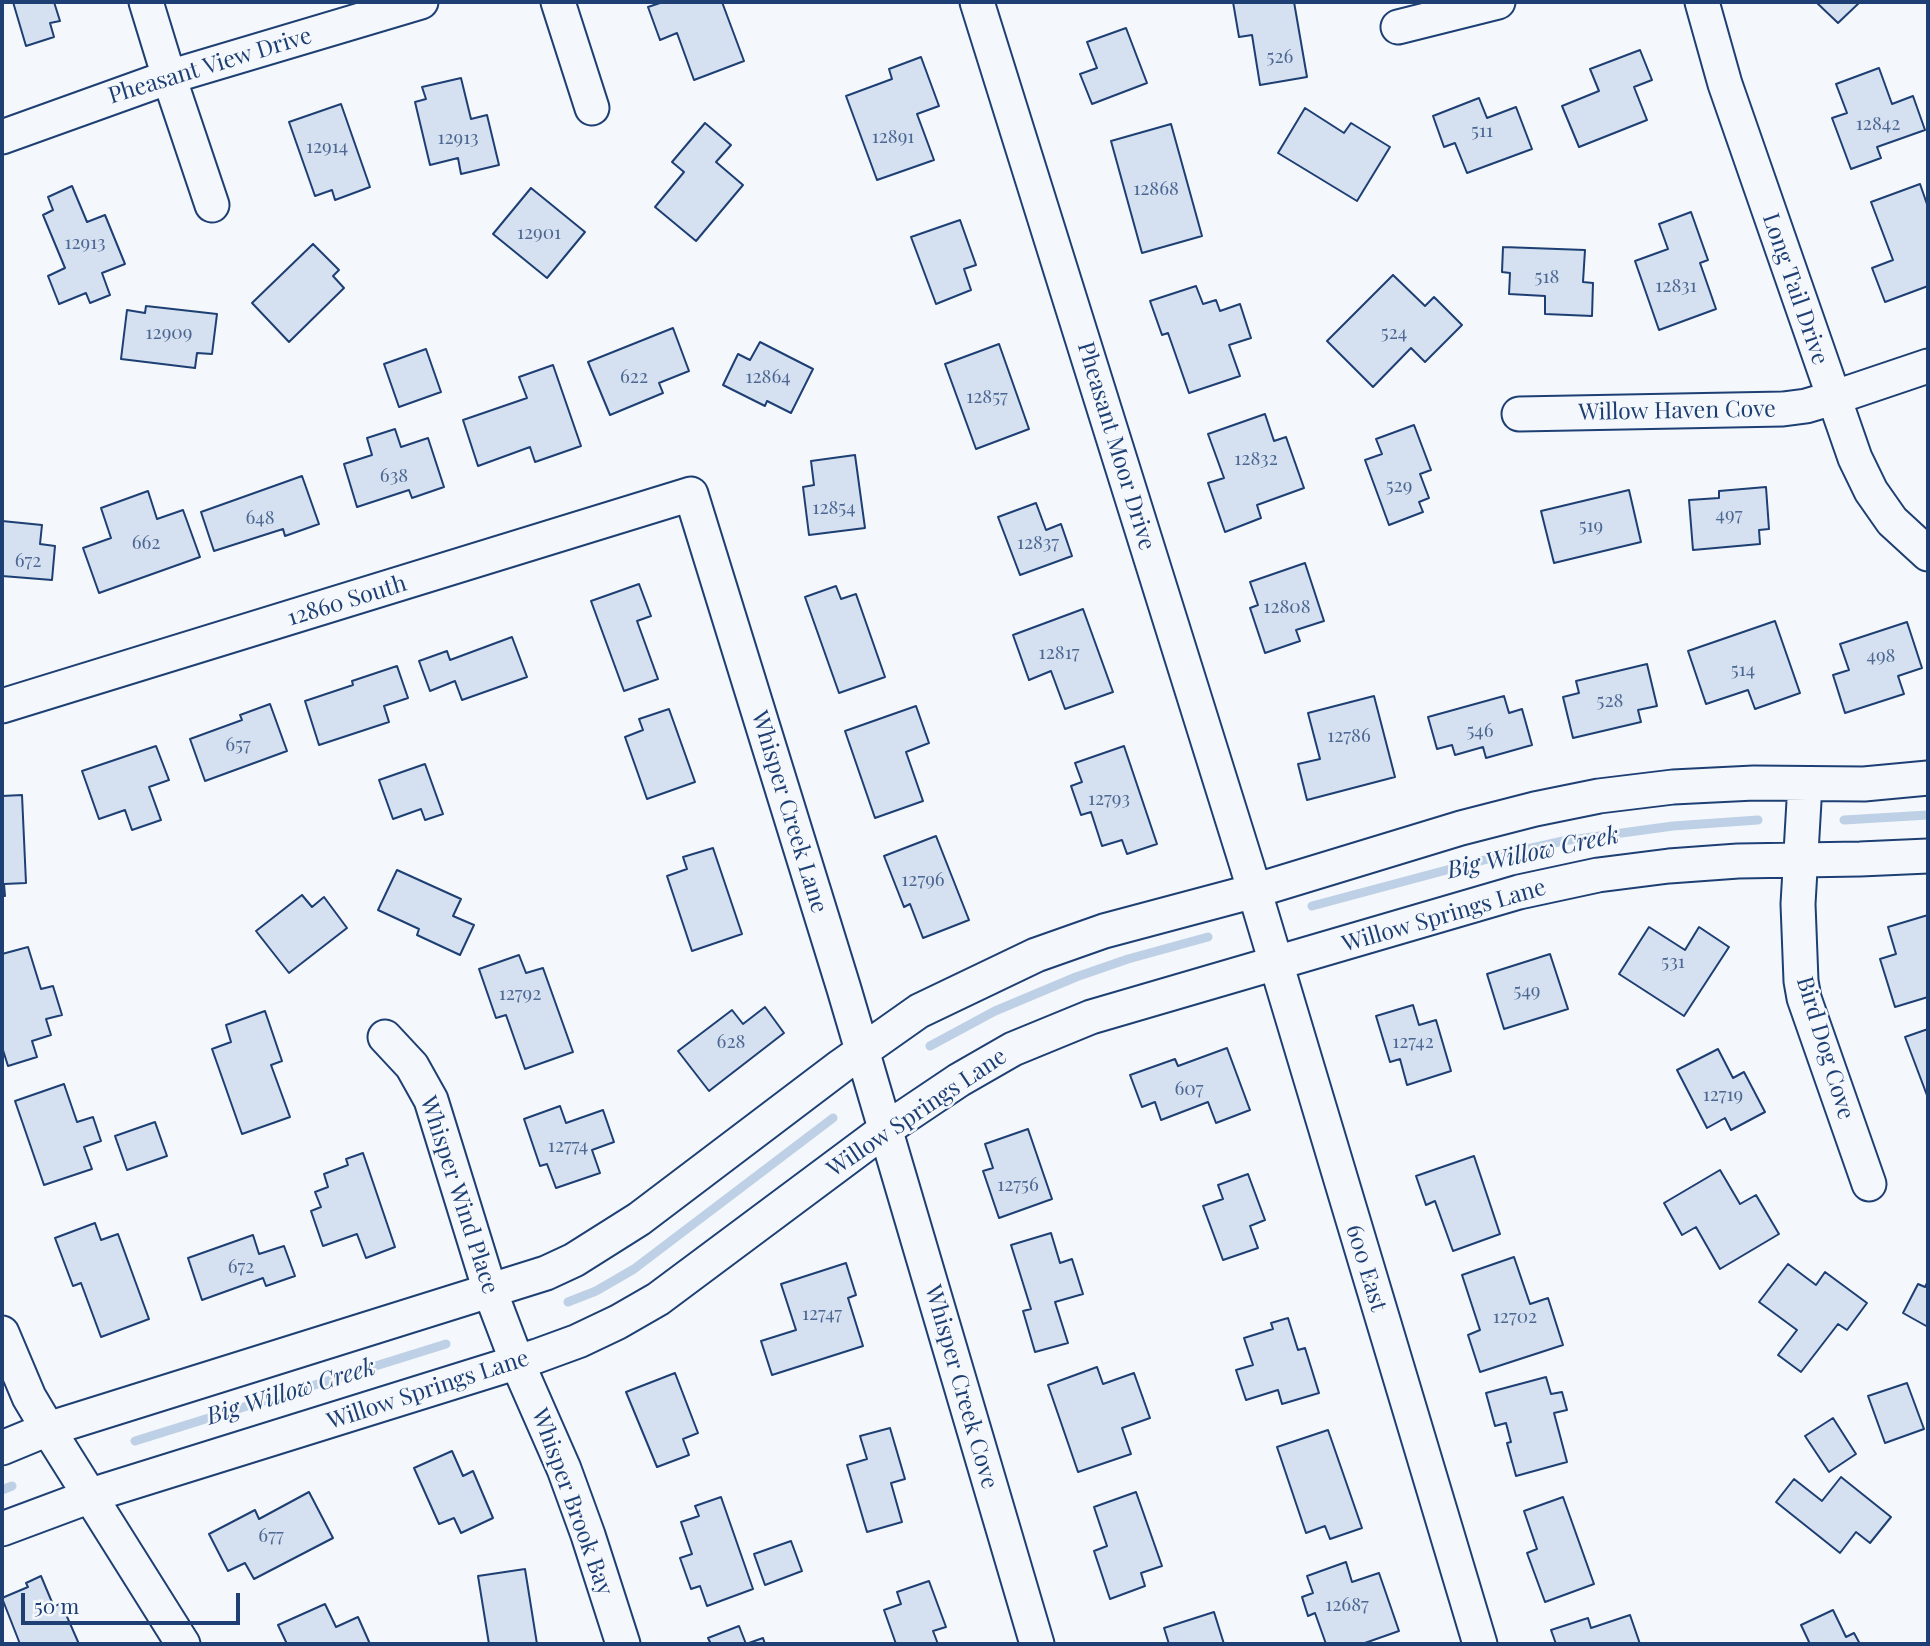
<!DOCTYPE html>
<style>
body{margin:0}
#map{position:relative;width:1930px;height:1646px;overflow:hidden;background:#f4f7fb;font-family:"Playfair Display",serif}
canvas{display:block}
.frame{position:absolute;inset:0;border:4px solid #1d3f73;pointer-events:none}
.scale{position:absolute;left:21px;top:1593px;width:219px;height:32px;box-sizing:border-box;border:4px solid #1d3f73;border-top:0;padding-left:9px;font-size:21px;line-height:24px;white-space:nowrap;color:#1d3f73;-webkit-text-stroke:5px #f4f7fb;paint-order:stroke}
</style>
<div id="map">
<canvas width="1930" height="1646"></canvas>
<div class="frame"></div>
<div class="scale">50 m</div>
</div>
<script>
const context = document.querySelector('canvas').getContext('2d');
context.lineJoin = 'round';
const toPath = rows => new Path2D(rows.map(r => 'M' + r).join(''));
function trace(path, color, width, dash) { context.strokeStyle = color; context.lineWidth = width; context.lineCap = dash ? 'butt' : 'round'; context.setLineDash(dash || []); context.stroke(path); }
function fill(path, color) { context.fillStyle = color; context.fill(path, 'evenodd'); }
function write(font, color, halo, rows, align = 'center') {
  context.font = font + ' "Playfair Display",serif'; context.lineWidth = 5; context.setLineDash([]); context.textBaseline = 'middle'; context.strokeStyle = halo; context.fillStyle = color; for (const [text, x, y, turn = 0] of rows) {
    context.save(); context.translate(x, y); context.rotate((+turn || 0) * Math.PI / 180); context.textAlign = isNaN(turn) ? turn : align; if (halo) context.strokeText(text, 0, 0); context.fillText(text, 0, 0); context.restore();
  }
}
trace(toPath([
 [1844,820,1928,815],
 [1312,906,1514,852,1563,841,1673,826,1758,820],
 [930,1046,995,1011,1076,977,1128,959,1208,937],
 [568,1302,596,1291,634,1269,833,1118],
 [135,1441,446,1344],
 [2,1490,12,1486]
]), '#bed0e5', 9);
const building = toPath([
 [13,2,54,2,60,21,50,23,54,37,26,46,13,2],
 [663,2,722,2,744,61,694,80,677,33,660,40,648,7,663,2],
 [1233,2,1294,2,1307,77,1260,85,1252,35,1239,37,1233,2],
 [1816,2,1860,2,1838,23,1816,2],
 [1126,28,1147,83,1092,104,1080,74,1097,68,1087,42,1126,28],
 [1640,50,1652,80,1634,87,1647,120,1579,147,1562,106,1599,91,1590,69,1640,50],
 [921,57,939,106,917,114,934,160,877,180,846,96,892,79,889,69,921,57],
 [1879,68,1892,104,1913,96,1925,130,1877,147,1881,158,1851,169,1832,118,1847,113,1836,84,1879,68],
 [461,78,471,119,487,115,499,165,461,174,458,158,430,165,415,102,426,99,422,87,461,78],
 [1479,98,1487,118,1516,107,1532,149,1467,173,1455,143,1444,147,1433,116,1479,98],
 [341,104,370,187,335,200,332,190,315,196,289,122,341,104],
 [1305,108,1344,133,1351,123,1390,147,1357,201,1278,153,1305,108],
 [705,123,731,145,716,162,743,185,696,241,655,207,684,172,672,162,705,123],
 [1171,124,1202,236,1142,253,1111,141,1171,124],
 [1920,184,1928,207,1928,286,1885,302,1872,268,1893,260,1871,202,1920,184],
 [72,186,87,222,105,215,125,264,102,273,110,295,90,303,86,293,59,304,48,276,65,268,43,215,53,210,48,197,72,186],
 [531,188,585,232,547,278,493,234,531,188],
 [1691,212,1708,260,1700,263,1716,309,1659,330,1635,261,1668,249,1659,224,1691,212],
 [960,220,976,265,964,269,971,290,936,304,911,237,960,220],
 [313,244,339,270,333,276,344,288,289,342,252,303,313,244],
 [1503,247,1585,250,1583,282,1593,283,1592,316,1545,314,1545,296,1509,294,1510,273,1502,272,1503,247],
 [1393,275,1425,306,1434,297,1462,325,1425,362,1411,348,1373,387,1327,341,1393,275],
 [1196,286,1203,304,1216,300,1220,311,1240,304,1251,338,1229,345,1240,376,1189,393,1168,333,1162,335,1150,301,1196,286],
 [146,306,217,314,212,354,197,353,195,368,121,359,127,310,145,313,146,306],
 [673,328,689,371,659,383,663,393,610,415,588,362,673,328],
 [760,342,813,369,791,413,767,401,765,406,723,385,738,354,750,360,760,342],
 [999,344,1029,429,976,449,945,364,999,344],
 [426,349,441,392,399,407,384,364,426,349],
 [553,365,581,446,535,462,530,447,478,466,463,420,527,398,519,377,553,365],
 [1265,414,1274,441,1286,437,1304,488,1257,505,1261,518,1225,532,1208,483,1224,478,1208,434,1265,414],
 [1414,425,1431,470,1420,474,1429,498,1419,502,1423,512,1389,525,1365,460,1382,454,1376,439,1414,425],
 [395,429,401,447,428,438,444,487,412,498,409,490,357,507,344,464,372,455,367,438,395,429],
 [855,455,865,528,809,535,803,487,814,485,811,461,855,455],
 [302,476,319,524,285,536,283,529,214,551,201,512,302,476],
 [1766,487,1769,529,1759,530,1760,544,1693,550,1689,500,1719,498,1719,491,1766,487],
 [1629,490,1641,542,1554,563,1541,511,1629,490],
 [148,491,157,519,183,510,200,557,99,593,83,548,111,538,101,508,148,491],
 [1036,503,1046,530,1061,524,1072,556,1020,575,998,517,1036,503],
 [2,521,42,525,40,544,55,546,52,580,2,576,2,521],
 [1305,563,1324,621,1296,630,1300,641,1265,653,1250,608,1258,605,1250,582,1305,563],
 [639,584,651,616,637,621,658,679,624,691,591,601,639,584],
 [836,586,841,599,856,594,885,677,839,693,805,597,836,586],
 [1083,609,1113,692,1065,709,1051,671,1029,680,1013,635,1083,609],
 [1775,621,1800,693,1755,709,1748,690,1706,704,1688,651,1775,621],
 [1907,622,1922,668,1898,676,1904,694,1845,713,1833,675,1849,670,1840,644,1907,622],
 [512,637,527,677,462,700,455,681,430,691,419,661,447,651,450,660,512,637],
 [1647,664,1657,706,1638,710,1641,722,1573,738,1563,697,1579,693,1576,681,1647,664],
 [397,666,408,698,384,706,389,722,319,745,305,701,353,685,352,681,397,666],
 [1374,696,1395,777,1307,800,1298,764,1320,759,1308,713,1374,696],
 [1504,696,1509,713,1522,709,1532,745,1486,758,1483,747,1455,755,1452,745,1437,749,1428,717,1504,696],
 [270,704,287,751,205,781,190,739,242,720,240,715,270,704],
 [916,706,929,743,906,752,923,801,875,818,845,731,916,706],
 [669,709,695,782,647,799,625,737,643,730,639,719,669,709],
 [156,746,169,780,149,787,161,820,132,830,125,810,99,819,82,771,156,746],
 [1124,746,1157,844,1127,854,1122,840,1102,846,1091,812,1081,815,1071,786,1082,782,1075,763,1124,746],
 [425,764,443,814,425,820,421,809,393,819,379,780,425,764],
 [22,795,26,883,4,884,5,896,2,896,2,796,22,795],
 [936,836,969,920,923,938,910,904,904,907,884,856,936,836],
 [713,848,742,934,692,951,667,876,687,869,683,857,713,848],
 [397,870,461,899,453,916,474,925,460,955,417,935,419,929,378,910,397,870],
 [302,895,312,907,324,897,347,928,289,973,256,931,302,895],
 [1928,915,1928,997,1895,1007,1880,959,1896,954,1888,927,1928,915],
 [1649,927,1685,950,1699,927,1729,947,1684,1016,1619,974,1649,927],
 [28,947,41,989,53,986,62,1015,46,1019,51,1035,32,1041,37,1057,8,1066,2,1047,2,954,28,947],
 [1550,954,1568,1009,1504,1029,1487,974,1550,954],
 [519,955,526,973,543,968,573,1052,525,1069,506,1015,496,1018,479,969,519,955],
 [1413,1005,1419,1025,1436,1020,1451,1071,1407,1085,1400,1059,1390,1062,1376,1016,1413,1005],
 [765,1007,784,1033,709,1091,678,1051,732,1010,743,1024,765,1007],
 [265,1011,282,1061,271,1065,290,1117,242,1134,212,1049,231,1042,226,1025,265,1011],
 [1928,1029,1928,1098,1905,1037,1928,1029],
 [1227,1048,1250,1110,1216,1123,1208,1102,1161,1120,1155,1102,1142,1107,1130,1075,1175,1059,1178,1066,1227,1048],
 [1718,1049,1733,1078,1744,1072,1765,1112,1731,1130,1725,1118,1707,1128,1677,1070,1718,1049],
 [64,1084,77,1122,93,1117,101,1141,84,1147,92,1169,44,1185,15,1101,64,1084],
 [560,1106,566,1123,603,1110,614,1142,592,1150,600,1173,556,1188,547,1164,540,1166,524,1119,560,1106],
 [155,1122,167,1156,127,1170,115,1136,155,1122],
 [1028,1129,1052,1199,999,1218,983,1171,993,1168,985,1144,1028,1129],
 [363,1153,395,1247,366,1258,357,1234,323,1246,311,1211,321,1207,315,1192,328,1187,324,1174,348,1165,346,1159,363,1153],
 [1474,1156,1500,1234,1453,1251,1435,1201,1426,1205,1416,1176,1474,1156],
 [1720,1170,1740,1204,1756,1195,1779,1234,1720,1269,1696,1227,1682,1235,1664,1203,1720,1170],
 [1248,1174,1265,1220,1250,1226,1258,1248,1223,1260,1203,1206,1223,1199,1218,1185,1248,1174],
 [95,1223,101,1240,118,1234,149,1319,101,1337,81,1283,73,1286,55,1238,95,1223],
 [1051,1233,1060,1263,1072,1259,1083,1294,1055,1302,1068,1343,1035,1352,1023,1311,1031,1309,1011,1245,1051,1233],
 [253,1235,259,1254,284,1246,295,1276,266,1286,263,1278,202,1300,188,1258,253,1235],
 [1514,1257,1530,1304,1548,1298,1563,1345,1480,1372,1468,1335,1480,1330,1462,1275,1514,1257],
 [846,1263,856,1295,848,1298,863,1346,772,1375,761,1341,796,1330,781,1284,846,1263],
 [1788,1264,1816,1285,1825,1272,1867,1303,1847,1330,1838,1324,1801,1372,1778,1355,1797,1330,1759,1302,1788,1264],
 [1928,1281,1928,1327,1903,1313,1918,1284,1925,1287,1928,1281],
 [1288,1318,1298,1350,1305,1348,1319,1393,1282,1404,1278,1390,1246,1400,1236,1370,1253,1365,1244,1338,1273,1329,1271,1323,1288,1318],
 [1097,1367,1103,1384,1134,1373,1150,1418,1122,1428,1131,1454,1078,1472,1048,1385,1097,1367],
 [675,1373,698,1433,683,1439,689,1455,657,1467,626,1392,675,1373],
 [1546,1377,1551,1394,1562,1392,1567,1410,1554,1413,1567,1462,1516,1476,1507,1443,1511,1442,1506,1423,1495,1426,1486,1393,1546,1377],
 [1907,1383,1924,1429,1885,1443,1868,1396,1907,1383],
 [1833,1418,1856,1454,1829,1472,1805,1436,1833,1418],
 [890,1428,905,1479,891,1483,902,1522,867,1532,847,1465,867,1459,860,1436,890,1428],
 [1328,1430,1362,1528,1330,1539,1325,1526,1306,1533,1277,1447,1328,1430],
 [452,1451,463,1476,473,1471,493,1518,461,1533,454,1518,439,1524,414,1468,452,1451],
 [1841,1477,1891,1517,1870,1543,1856,1532,1840,1553,1776,1502,1794,1479,1822,1501,1841,1477],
 [309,1492,333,1538,254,1579,245,1563,228,1571,209,1534,255,1510,259,1519,309,1492],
 [1136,1492,1162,1566,1141,1573,1145,1586,1110,1599,1094,1551,1107,1546,1094,1507,1136,1492],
 [721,1497,753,1589,707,1606,700,1586,691,1589,680,1558,692,1554,681,1522,699,1516,695,1506,721,1497],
 [1563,1497,1594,1584,1545,1602,1527,1553,1537,1549,1524,1511,1563,1497],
 [791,1541,802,1571,765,1585,754,1554,791,1541],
 [1346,1562,1352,1582,1379,1573,1399,1631,1362,1644,1326,1644,1315,1613,1308,1616,1302,1597,1313,1593,1307,1576,1346,1562],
 [525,1569,537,1644,489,1644,478,1576,525,1569],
 [41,1576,54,1607,61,1603,79,1644,20,1644,2,1598,28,1587,26,1583,41,1576],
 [929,1581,946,1627,933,1631,938,1644,896,1644,884,1610,901,1604,897,1592,929,1581],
 [325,1604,336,1627,358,1617,370,1644,287,1644,278,1625,325,1604],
 [1833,1610,1846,1637,1854,1633,1860,1644,1810,1644,1801,1625,1833,1610],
 [1214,1612,1224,1644,1169,1644,1164,1628,1214,1612],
 [1630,1615,1640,1644,1556,1644,1551,1630,1588,1618,1591,1628,1630,1615],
 [739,1626,746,1644,763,1638,765,1644,711,1644,708,1638,739,1626]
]);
fill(building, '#d5e0f0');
trace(building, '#1d3f73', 2);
const minor = toPath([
 [146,2,169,77,212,205],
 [558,2,592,108],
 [977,2,1247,866,1480,1644],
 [1702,2,1725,84,1855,458,1871,491,1892,521,1928,554],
 [1398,27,1498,2],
 [2,137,169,77,421,2],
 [1519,414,1783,409,1806,406,1833,398,1928,366],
 [2,706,691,494,844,989,1037,1644],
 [1805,784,1798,904,1801,981,1804,998,1869,1184],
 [385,1037,412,1066,431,1100,490,1291,517,1362,564,1469,588,1535,623,1644],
 [2,1333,29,1397,48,1429,183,1644],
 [2,1448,48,1429,546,1273,574,1260,639,1219,841,1066,919,1011,1036,955,1104,931,1254,891,1461,828,1535,809,1599,796,1673,787,1754,783,1864,784,1928,778],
 [2,1529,104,1491,537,1356,578,1341,618,1322,658,1299,886,1129,959,1080,1013,1049,1091,1017,1519,892,1598,875,1669,866,1738,861,1860,859,1928,856]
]);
trace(minor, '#1d3f73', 37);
trace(minor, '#f4f7fb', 33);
write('19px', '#4b6792', null, [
 ["526",1280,57],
 ["12842",1878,124],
 ["511",1482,131],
 ["12891",893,137],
 ["12913",458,138],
 ["12914",327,147],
 ["12868",1156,189],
 ["12901",539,233],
 ["12913",85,243],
 ["518",1547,277],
 ["12831",1676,286],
 ["12909",169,333],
 ["524",1394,333],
 ["622",634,377],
 ["12864",768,377],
 ["12857",987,397],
 ["12832",1256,459],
 ["638",394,476],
 ["529",1399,486],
 ["12854",834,508],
 ["497",1729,515],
 ["648",260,518],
 ["519",1591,526],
 ["662",146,543],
 ["12837",1038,543],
 ["672",28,561],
 ["12808",1287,607],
 ["12817",1059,653],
 ["498",1881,656],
 ["514",1743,670],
 ["528",1610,701],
 ["546",1480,731],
 ["12786",1349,736],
 ["657",238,745],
 ["12793",1109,799],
 ["12796",923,880],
 ["531",1673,962],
 ["549",1527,991],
 ["12792",520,994],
 ["628",731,1042],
 ["12742",1413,1042],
 ["607",1189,1089],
 ["12719",1723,1095],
 ["12774",568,1146],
 ["12756",1018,1185],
 ["672",241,1267],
 ["12747",822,1314],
 ["12702",1515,1317],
 ["677",271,1536],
 ["12687",1347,1605]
]);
write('23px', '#1d3f73', '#f4f7fb', [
 ["Pheasant View Drive",210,66,-17],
 ["Long Tail Drive",1795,289,71],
 ["Willow Haven Cove",1677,411,-1],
 ["Pheasant Moor Drive",1116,446,73],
 ["12860 South",347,601,-17],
 ["Whisper Creek Lane",789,812,73],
 ["Willow Springs Lane",1444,916,-16],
 ["Bird Dog Cove",1825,1048,73],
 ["Willow Springs Lane",917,1113,-34],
 ["Whisper Wind Place",459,1195,72],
 ["600 East",1366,1268,73],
 ["Whisper Creek Cove",961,1387,74],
 ["Willow Springs Lane",428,1390,-18],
 ["Whisper Brook Bay",572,1502,70]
]);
write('italic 24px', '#1d3f73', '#f4f7fb', [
 ["Big Willow Creek",1533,853,-12],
 ["Big Willow Creek",291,1392,-17]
]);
</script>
